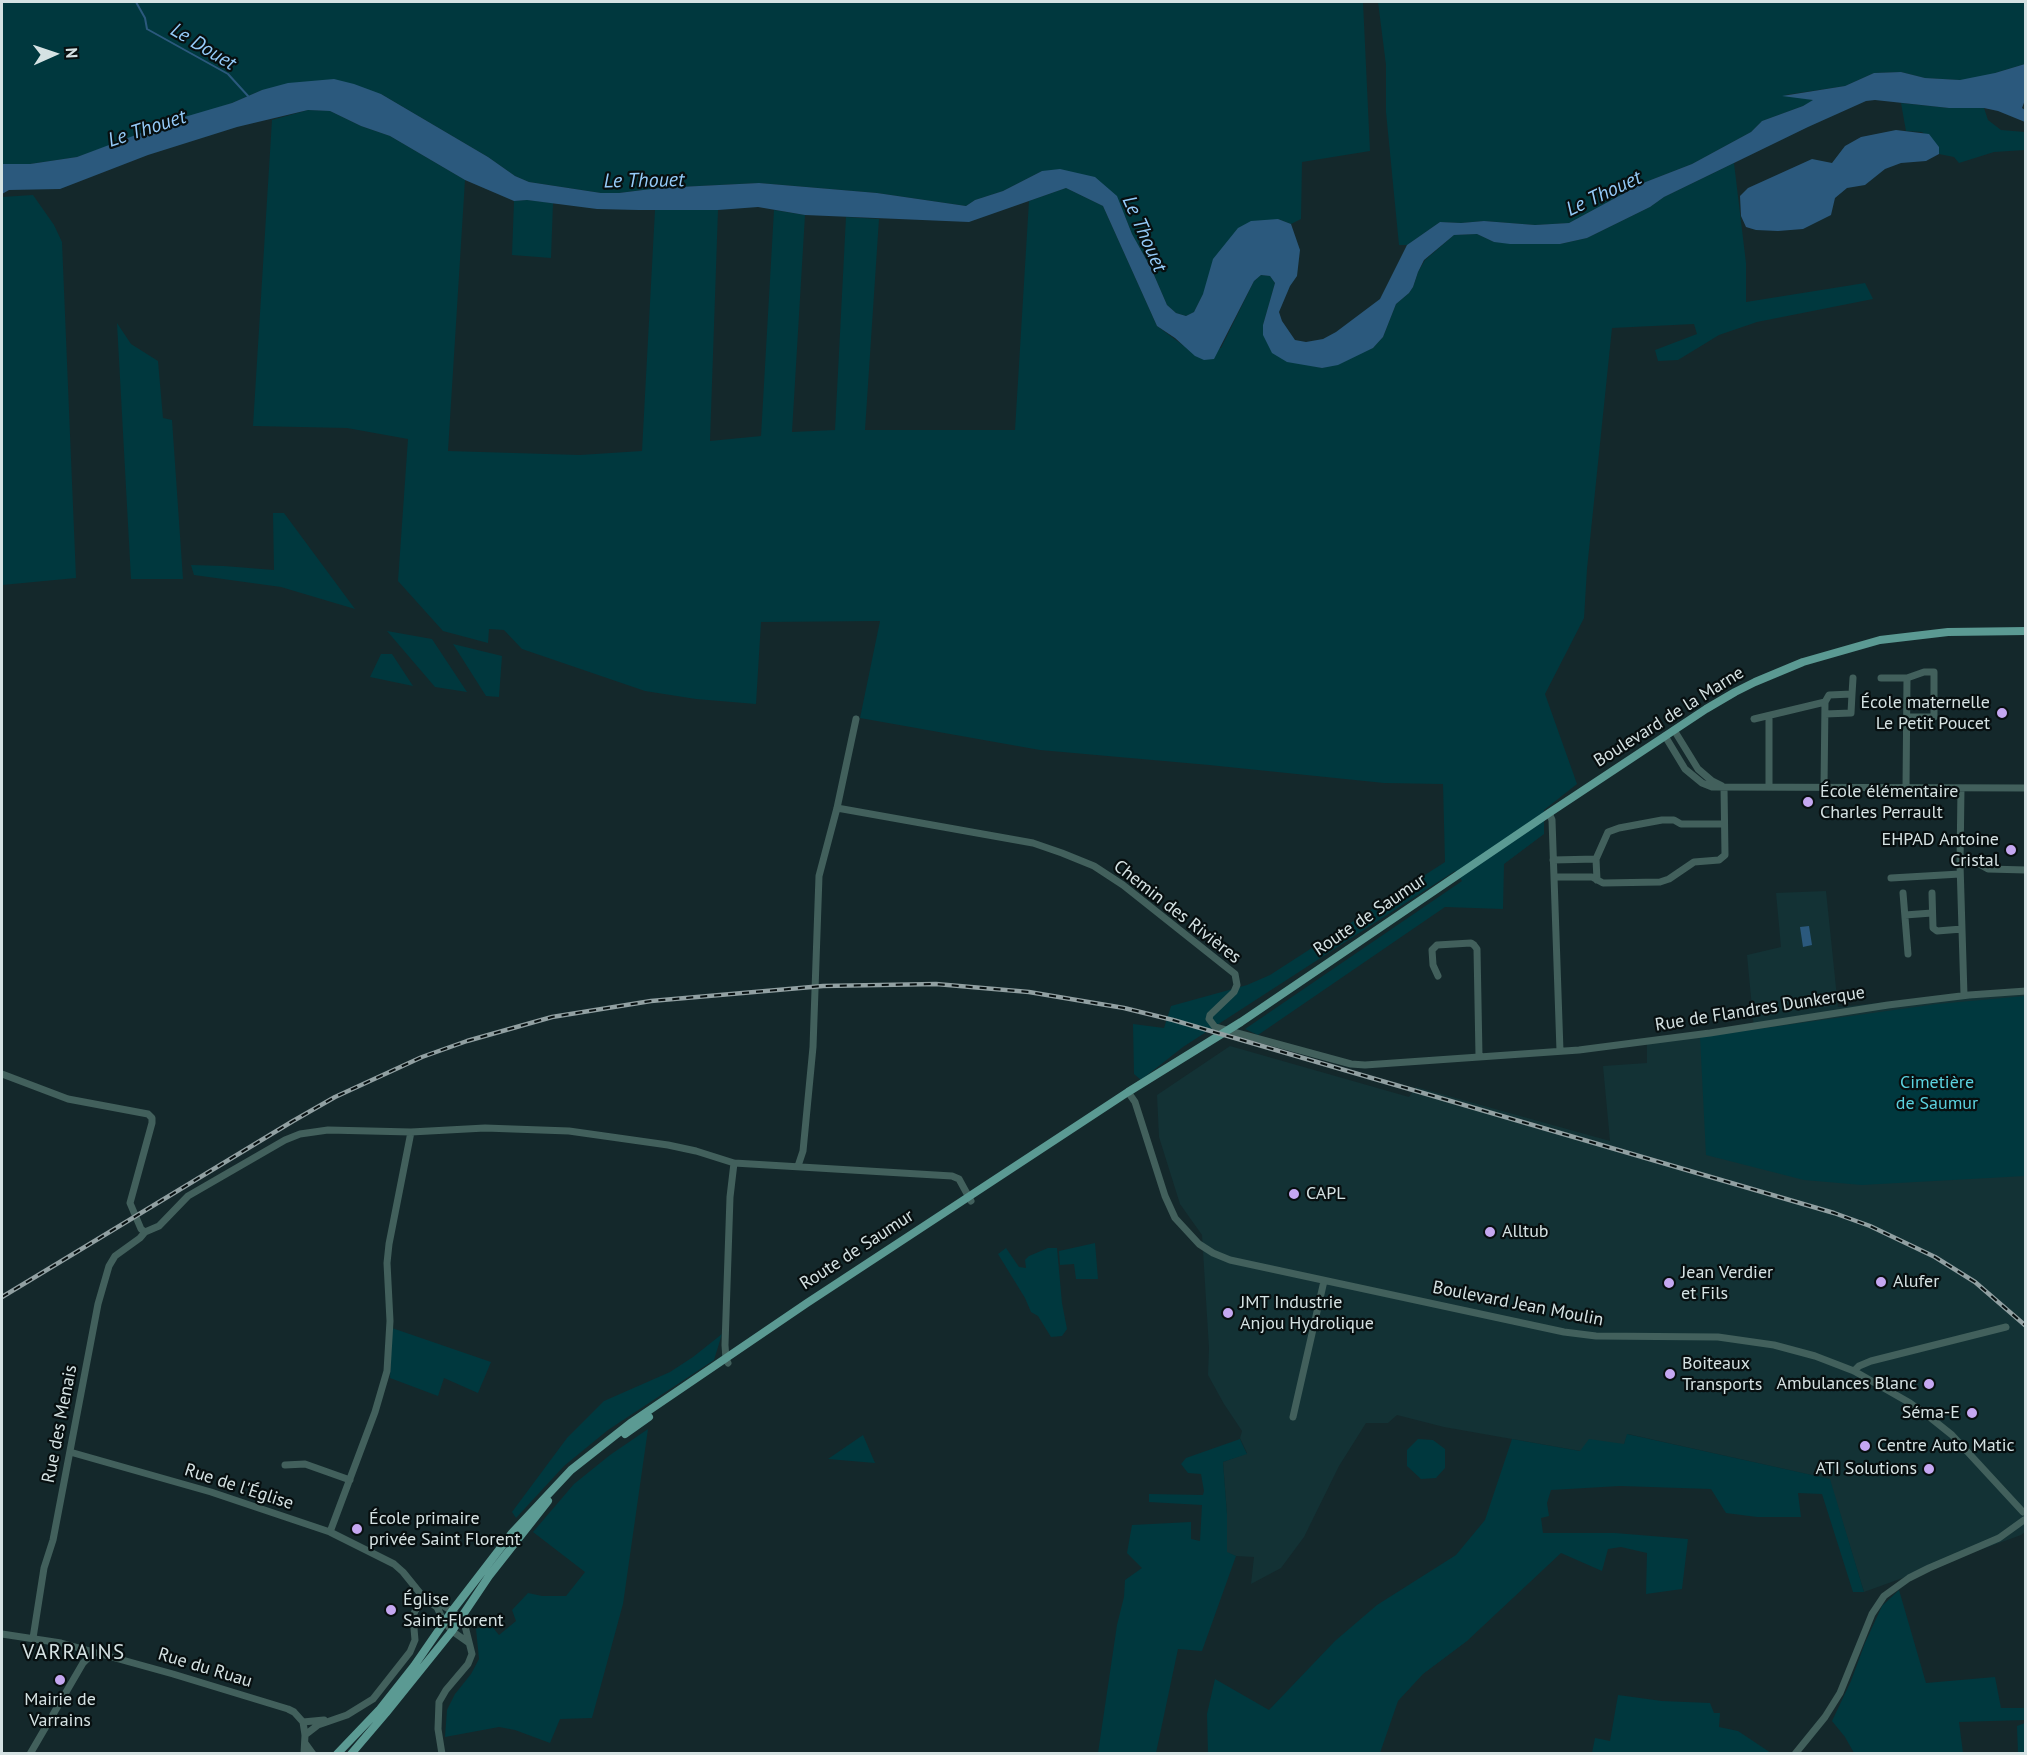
<!DOCTYPE html>
<meta charset="utf-8">
<style>
body{margin:0}
#map{position:relative;width:2027px;height:1755px;overflow:hidden;background:#14282b;font-family:"PT Sans",sans-serif}
canvas{display:block}
.frame{position:absolute;inset:0;border:3px solid #d5e2e3;pointer-events:none}
.north{position:absolute;left:24px;top:24px;width:60px;height:60px;-webkit-text-stroke:4px #070f10;paint-order:stroke;rotate:87deg;font-size:16px;font-weight:700;line-height:24px;text-align:center;color:#d5e2e3}
.north::after{content:'';display:block;margin:auto;width:21px;height:27px;background:#d5e2e3;clip-path:polygon(50% 0,100% 100%,50% 72%,0 100%)}
</style>
<div id="map">
<canvas width="2027" height="1755"></canvas>
<div class="frame"></div>
<div class="north">N</div>
</div>
<script>
const context = document.querySelector('canvas').getContext('2d');
context.lineJoin = 'round';
function fill(path, color) { context.fillStyle = color; context.fill(path, 'evenodd'); }
const toPath = rows => new Path2D(rows.map(r => 'M' + r).join(''));
function trace(path, color, width, dash) { context.strokeStyle = color; context.lineWidth = width; context.lineCap = dash ? 'butt' : 'round'; context.setLineDash(dash || []); context.stroke(path); }
function write(font, color, halo, rows, align = 'center') {
  context.font = font + ' "PT Sans",sans-serif'; context.lineWidth = 4.5; context.setLineDash([]); context.textBaseline = 'middle'; context.strokeStyle = halo; context.fillStyle = color; for (const [text, x, y, turn = 0] of rows) {
    context.save(); context.translate(x, y); context.rotate((+turn || 0) * Math.PI / 180); context.textAlign = isNaN(turn) ? turn : align; if (halo) context.strokeText(text, 0, 0); context.fillText(text, 0, 0); context.restore();
  }
}
fill(toPath([
 [1826,891,1838,1007,2025,988,2025,1532,2021,1535,1864,1592,1829,1479,1628,1434,1624,1444,1580,1451,1444,1427,1397,1415,1388,1423,1366,1423,1339,1466,1304,1537,1281,1568,1251,1584,1254,1557,1236,1556,1227,1553,1227,1514,1223,1462,1247,1453,1240,1438,1242,1431,1224,1404,1208,1375,1209,1348,1202,1235,1180,1204,1159,1137,1157,1095,1230,1046,1409,1097,1416,1087,1610,1141,1603,1066,1647,1063,1647,1043,1754,1029,1747,955,1781,947,1776,893]
]), '#133235');
fill(toPath([
 [2,2,1363,2,1370,151,1302,162,1301,219,1291,224,1278,219,1203,294,1194,312,1186,316,1176,313,1167,305,1151,268,1132,234,1125,216,1042,171,1003,191,975,200,966,206,877,193,759,183,659,188,619,193,601,193,529,182,515,176,488,157,381,94,262,90,232,103,77,157,30,164,2,164],
 [1378,2,2025,2,2025,64,1995,73,1984,108,1988,120,2001,130,2025,132,2025,150,1994,152,1959,163,1954,157,1939,154,1939,147,1922,132,1906,131,1901,103,1949,108,1960,80,1925,78,1901,72,1874,73,1845,86,1785,95,1814,100,1803,106,1762,121,1751,132,1692,164,1643,183,1569,223,1535,225,1484,221,1461,223,1440,222,1407,245,1399,245,1386,112,1386,65],
 [308,110,330,111,361,126,390,136,465,180,448,451,580,455,642,451,655,210,718,210,710,441,761,436,774,210,805,215,792,432,835,430,846,217,879,219,865,430,1015,430,1029,201,1066,188,1103,206,1157,326,1184,346,1221,348,1254,281,1261,275,1270,276,1275,283,1263,325,1263,335,1309,365,1322,368,1373,348,1383,337,1396,304,1409,293,1413,287,1418,272,1425,260,1454,235,1477,234,1494,242,1560,244,1587,238,1650,207,1664,197,1734,163,1746,263,1746,302,1865,283,1873,299,1757,322,1719,335,1678,360,1658,361,1655,350,1697,334,1694,324,1612,328,1587,569,1584,618,1545,694,1577,784,1544,810,1544,834,1504,864,1503,909,1445,907,1258,1035,1245,1029,1462,881,1455,871,1183,1047,1141,1080,1134,1074,1133,1024,1164,1028,1171,1006,1247,985,1270,975,1445,862,1443,784,1384,783,1209,765,1040,750,860,718,880,621,761,622,756,704,696,699,645,691,522,649,504,630,489,629,488,643,443,631,398,581,408,439,347,428,253,426,272,120],
 [33,195,54,225,62,242,76,578,2,585,2,571,3,570,2,534,2,197],
 [527,200,553,203,551,258,512,255,514,201],
 [117,323,131,344,158,361,163,418,172,420,183,579,131,579],
 [273,513,284,513,355,609,281,587,194,575,191,565,224,566,274,570],
 [387,631,432,639,467,692,435,687],
 [453,644,502,656,499,697,486,696],
 [381,654,392,654,413,686,370,677],
 [2025,996,2025,1176,1862,1185,1804,1180,1706,1155,1700,1037,1937,1004],
 [1095,1243,1098,1279,1076,1279,1074,1264,1060,1265,1059,1251],
 [1006,1248,1019,1267,1026,1268,1025,1260,1029,1256,1048,1248,1057,1248,1062,1303,1067,1329,1062,1336,1051,1337,1038,1316,1031,1312,1025,1298,998,1254],
 [392,1328,491,1362,478,1393,444,1378,438,1396,390,1378],
 [722,1334,714,1360,608,1430,564,1466,516,1518,512,1512,567,1438,604,1401,670,1372,693,1357],
 [648,1429,623,1604,592,1718,560,1719,550,1743,515,1730,499,1727,445,1737,447,1710,455,1694,471,1674,479,1659,476,1629,490,1624,499,1635,516,1621,512,1610,528,1593,542,1596,566,1596,585,1572,533,1532,574,1484,610,1455],
 [1627,1434,1830,1479,1864,1592,1853,1592,1822,1494,1798,1493,1801,1517,1757,1517,1726,1513,1711,1489,1620,1486,1551,1490,1547,1503,1549,1516,1541,1518,1543,1533,1615,1533,1688,1539,1682,1589,1646,1594,1647,1553,1621,1547,1608,1549,1602,1571,1561,1553,1467,1641,1423,1674,1398,1701,1380,1753,1208,1753,1207,1714,1215,1679,1269,1710,1335,1641,1377,1605,1456,1555,1485,1520,1512,1439,1580,1451,1589,1439,1624,1444],
 [863,1435,875,1463,828,1459],
 [1240,1439,1247,1454,1223,1462,1227,1514,1227,1552,1236,1556,1202,1651,1178,1649,1156,1753,1098,1753,1117,1625,1124,1597,1125,1580,1142,1568,1127,1553,1132,1525,1191,1522,1191,1539,1200,1541,1202,1505,1149,1502,1149,1494,1203,1495,1204,1491,1201,1474,1188,1473,1181,1464,1186,1458],
 [1418,1439,1433,1440,1445,1449,1445,1468,1436,1478,1421,1479,1407,1466,1407,1450],
 [1899,1590,1926,1683,1995,1677,2001,1708,2025,1708,2025,1720,1959,1722,1963,1753,1854,1753,1845,1737,1832,1721,1851,1681,1865,1643,1882,1606],
 [1618,1695,1662,1701,1710,1703,1714,1713,1720,1713,1719,1727,1738,1731,1771,1753,1592,1753,1595,1738,1610,1741],
 [2025,1723,2025,1753,2018,1753,2017,1726]
]), '#00383e');
fill(toPath([
 [2025,64,2025,100,2022,108,2025,110,2025,122,1998,111,1984,108,1949,108,1875,100,1866,101,1808,127,1664,197,1650,207,1587,238,1560,244,1510,244,1494,242,1477,234,1454,235,1424,260,1418,272,1413,287,1409,293,1396,304,1383,337,1373,348,1338,365,1322,368,1287,362,1272,353,1263,335,1263,325,1275,283,1270,276,1261,275,1254,281,1214,359,1204,360,1195,356,1175,338,1157,326,1103,206,1066,188,969,222,805,215,758,207,718,210,638,210,597,209,527,200,514,201,465,180,390,136,361,126,330,111,308,110,237,127,148,155,60,189,9,190,2,194,2,164,30,164,77,157,181,118,232,103,262,90,288,83,334,79,354,84,381,94,488,157,515,176,529,182,601,193,619,193,659,188,759,183,877,193,966,206,975,200,1003,191,1042,171,1060,169,1095,177,1117,196,1132,234,1151,268,1167,305,1176,313,1186,316,1194,312,1203,294,1213,259,1238,228,1251,221,1278,219,1291,224,1300,250,1297,276,1290,286,1279,312,1282,321,1295,340,1306,342,1323,339,1336,332,1380,299,1407,245,1440,222,1461,223,1484,221,1535,225,1569,223,1643,183,1692,164,1751,132,1762,121,1803,106,1813,100,1782,96,1845,86,1874,73,1901,72,1925,78,1960,80,1995,73],
 [1896,130,1929,134,1939,147,1939,154,1926,161,1901,163,1885,169,1865,185,1847,188,1835,198,1831,215,1803,229,1778,231,1756,230,1746,227,1741,216,1740,196,1748,188,1812,159,1832,163,1845,146,1861,137],
 [1809,926,1812,945,1803,947,1800,927]
]), '#2b597d');
trace(toPath([
 [136,2,145,18,147,29,228,74,248,96]
]), '#2b597d', 2);
trace(toPath([
 [1881,678,1907,678],
 [1852,694,1853,678],
 [1825,714,1851,713,1852,694,1829,695,1825,702],
 [1769,716,1769,787],
 [1754,719,1825,702,1824,788],
 [1674,730,1698,769,1712,781,1722,786],
 [1665,736,1685,769,1702,783,1712,787,2026,788],
 [1906,788,1907,678,1924,672,1934,672,1934,717,1907,717],
 [1961,788,1960,864,1964,995],
 [837,808,1033,843,1062,853,1094,866,1123,885,1235,974,1237,985,1234,992,1210,1015,1209,1019,1215,1027,1351,1064,1365,1065,1579,1050,1710,1033,1888,1005,1969,995,2026,991],
 [1549,813,1552,820,1554,877],
 [1596,859,1597,880],
 [1553,860,1596,859,1608,832,1619,828,1662,820,1674,820,1681,824,1724,824],
 [1960,864,1979,864,1988,869,2026,870],
 [1891,878,1960,874],
 [1903,893,1908,954],
 [1932,893,1933,928,1937,931,1962,929],
 [1905,915,1932,913],
 [1438,976,1433,965,1432,950,1437,945,1471,943,1474,945,1477,949,1479,1056],
 [1560,1051,1554,877,1592,877,1603,883,1660,882,1669,879,1694,862,1719,860,1725,855,1724,787],
 [2,1074,68,1099,148,1114,152,1118,152,1123,130,1203,141,1229,145,1232],
 [1128,1092,1135,1102,1165,1196,1175,1218,1199,1244,1213,1253,1230,1260,1564,1332,1596,1336,1718,1337,1774,1345,1815,1356,1854,1371,1910,1403,1932,1419,1952,1435,2023,1512],
 [798,1166,803,1151,813,1047,819,876,837,808,856,719],
 [728,1363,726,1359,725,1345,730,1197,734,1163],
 [1854,1371,1859,1366,1871,1361,2006,1327],
 [1293,1417,1324,1281],
 [70,1452,211,1492,330,1532,394,1564,403,1572,424,1598,437,1607,442,1618,452,1631,469,1643],
 [285,1465,305,1464,350,1480],
 [330,1532,375,1412,387,1371,390,1321,387,1263,389,1244,411,1132],
 [435,1601,452,1611,464,1622,472,1654,468,1664,446,1690,439,1702,438,1729,442,1754],
 [2,1634,61,1643,173,1674,288,1709,294,1712,303,1722,305,1735,304,1754],
 [33,1638,44,1568,53,1540,98,1304,109,1266,115,1256,140,1238,145,1232,159,1226,188,1196,285,1140,300,1134,328,1130,411,1132,485,1128,569,1131,668,1145,696,1151,734,1163,952,1176,959,1179,971,1201],
 [303,1722,324,1720],
 [305,1735,318,1725,347,1715,373,1699,410,1652,415,1640,413,1617,415,1611,424,1598],
 [305,1743,313,1754],
 [30,1754,83,1663,94,1652],
 [1795,1754,1825,1717,1840,1693,1872,1614,1884,1596,1909,1578,1929,1568,1999,1538,2024,1520]
]), '#42605c', 7);
trace(toPath([
 [625,1434,649,1417],
 [337,1754,380,1709,414,1666,452,1611,512,1533,571,1470,632,1422,807,1303,1128,1092,1241,1022,1549,813,1706,709,1735,692,1755,682,1803,662,1880,640,1948,632,2026,631],
 [351,1754,386,1713,452,1631,489,1576,548,1501]
]), '#5b9a93', 8);
const rail = toPath([
 [2,1297,293,1121,335,1097,422,1057,467,1041,552,1017,651,1001,823,986,936,984,1029,992,1124,1008,1173,1020,1834,1213,1870,1226,1935,1257,1975,1282,2026,1326]
]);
trace(rail, '#91a0a2', 4.5);
trace(rail, '#070f10', 2, [7]);
for (const [x, y, r, color] of [
 [2002,713,6,"#c5a7f1"],
 [1808,802,6,"#c5a7f1"],
 [2011,850,6,"#c5a7f1"],
 [1294,1194,6,"#c5a7f1"],
 [1490,1232,6,"#c5a7f1"],
 [1881,1282,6,"#c5a7f1"],
 [1669,1283,6,"#c5a7f1"],
 [1228,1313,6,"#c5a7f1"],
 [1670,1374,6,"#c5a7f1"],
 [1929,1384,6,"#c5a7f1"],
 [1972,1413,6,"#c5a7f1"],
 [1865,1446,6,"#c5a7f1"],
 [1929,1469,6,"#c5a7f1"],
 [357,1529,6,"#c5a7f1"],
 [391,1610,6,"#c5a7f1"],
 [60,1680,6,"#c5a7f1"]
]) { const dot = new Path2D(); dot.arc(x, y, r, 0, 2 * Math.PI); context.fillStyle = color; context.fill(dot); trace(dot, '#070f10', 2); }
write('18px', '#d5e2e3', '#070f10', [
 ["École maternelle",1990,703,"right"],
 ["Le Petit Poucet",1990,724,"right"],
 ["École élémentaire",1820,792],
 ["Charles Perrault",1820,813],
 ["EHPAD Antoine",1999,840,"right"],
 ["Cristal",1999,861,"right"],
 ["CAPL",1306,1194],
 ["Alltub",1502,1232],
 ["Jean Verdier",1681,1273],
 ["et Fils",1681,1294],
 ["Alufer",1893,1282],
 ["JMT Industrie",1240,1303],
 ["Anjou Hydrolique",1240,1324],
 ["Boiteaux",1682,1364],
 ["Transports",1682,1385],
 ["Ambulances Blanc",1917,1384,"right"],
 ["Séma-E",1960,1413,"right"],
 ["Centre Auto Matic",1877,1446],
 ["ATI Solutions",1917,1469,"right"],
 ["École primaire",369,1519],
 ["privée Saint Florent",369,1540],
 ["Église",403,1600],
 ["Saint-Florent",403,1621],
 ["Mairie de",60,1700,"center"],
 ["Varrains",60,1721,"center"]
], 'left');
write('18px', '#d5e2e3', '#070f10', [
 ["Boulevard de la Marne",1669,717,-32],
 ["Chemin des Rivières",1177,912,38],
 ["Route de Saumur",1370,915,-34],
 ["Rue de Flandres Dunkerque",1760,1009,-9],
 ["Route de Saumur",857,1250,-33],
 ["Boulevard Jean Moulin",1518,1304,11],
 ["Rue des Menais",60,1424,-79],
 ["Rue de l'Église",239,1487,18],
 ["Rue du Ruau",205,1668,17]
]);
write('18px', '#5bd2e0', '#070f10', [
 ["Cimetière",1937,1083],
 ["de Saumur",1937,1104]
]);
write('italic 20px', '#95cbf9', '#070f10', [
 ["Le Douet",203,47,31],
 ["Le Thouet",147,129,-18],
 ["Le Thouet",644,181,-1],
 ["Le Thouet",1604,194,-25],
 ["Le Thouet",1144,234,66]
]);
context.letterSpacing = '1.5px';
write('21px', '#d5e2e3', '#070f10', [
 ["VARRAINS",74,1653]
]);
context.letterSpacing = '0px';
</script>
